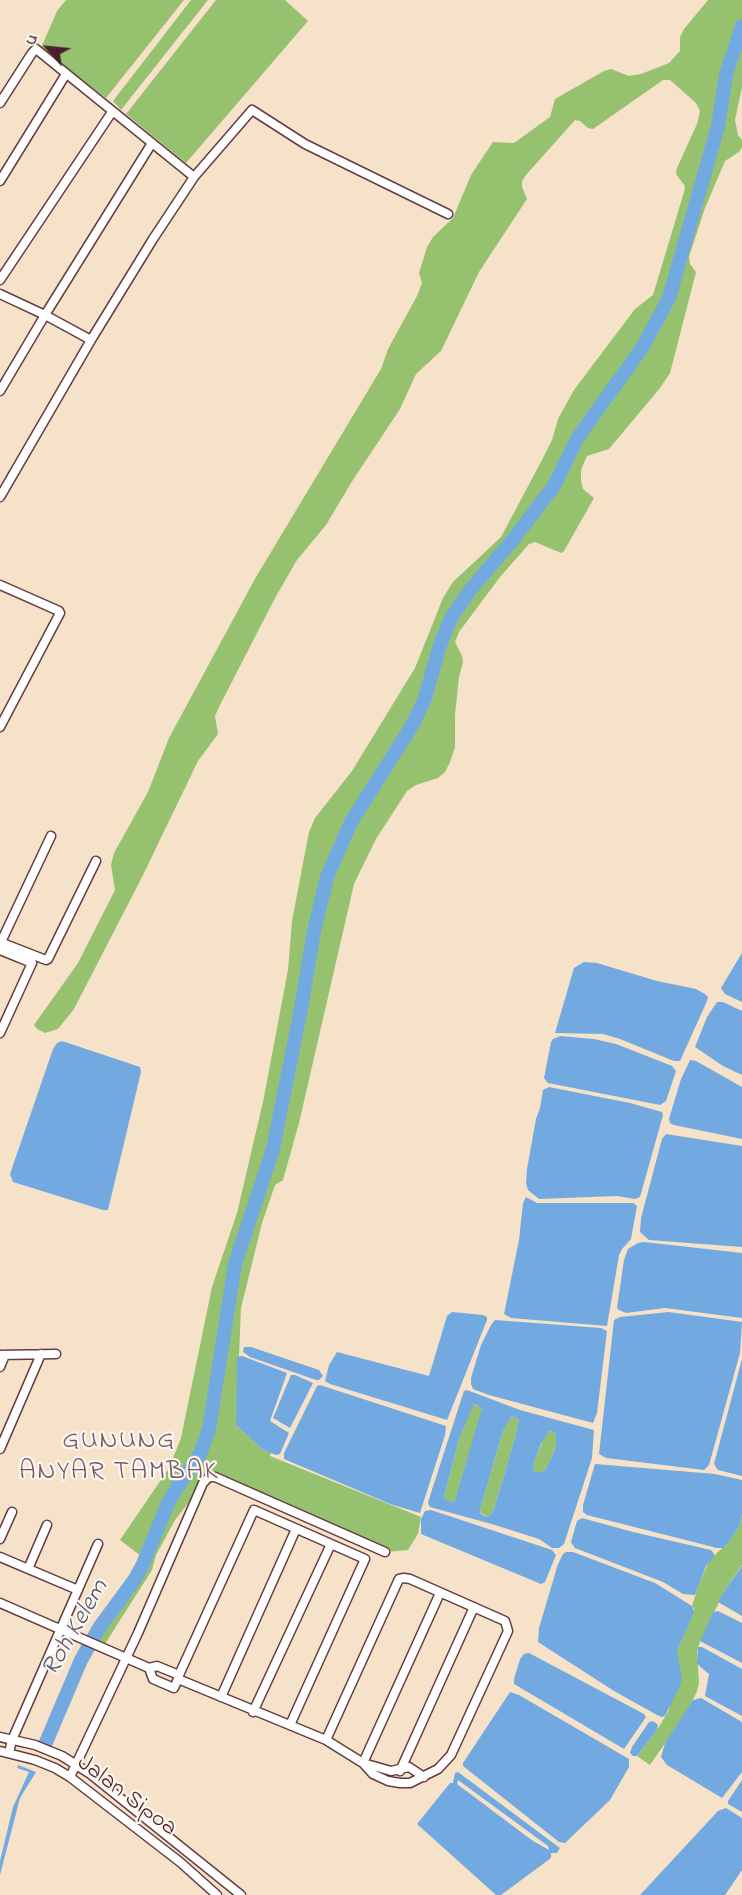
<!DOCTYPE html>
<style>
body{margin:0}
#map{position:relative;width:742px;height:1895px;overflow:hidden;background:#f5e2c8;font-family:"Indie Flower",sans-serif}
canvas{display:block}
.north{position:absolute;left:18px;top:18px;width:60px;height:60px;-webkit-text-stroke:4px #fbf7ec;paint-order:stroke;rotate:297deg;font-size:16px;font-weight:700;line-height:24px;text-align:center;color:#4a1f2b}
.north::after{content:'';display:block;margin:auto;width:21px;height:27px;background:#4a1f2b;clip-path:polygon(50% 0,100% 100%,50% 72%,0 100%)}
</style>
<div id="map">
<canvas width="742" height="1895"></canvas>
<div class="north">U</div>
</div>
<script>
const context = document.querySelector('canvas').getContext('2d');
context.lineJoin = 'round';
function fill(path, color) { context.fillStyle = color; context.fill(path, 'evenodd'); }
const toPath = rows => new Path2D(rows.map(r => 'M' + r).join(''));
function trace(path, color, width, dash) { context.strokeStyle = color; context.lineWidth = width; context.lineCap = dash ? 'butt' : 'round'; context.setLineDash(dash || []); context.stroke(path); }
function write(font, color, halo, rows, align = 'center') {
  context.font = font + ' "Indie Flower",sans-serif'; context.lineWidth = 4.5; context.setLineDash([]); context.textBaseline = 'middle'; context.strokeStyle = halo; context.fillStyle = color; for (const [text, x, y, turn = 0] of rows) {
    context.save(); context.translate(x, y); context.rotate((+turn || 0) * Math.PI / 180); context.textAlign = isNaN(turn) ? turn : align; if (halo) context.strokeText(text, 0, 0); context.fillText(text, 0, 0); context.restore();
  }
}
fill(toPath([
 [66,0,184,0,106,98,41,48,57,11],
 [191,0,208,0,121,110,113,101],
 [216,0,285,0,308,21,186,163,126,114],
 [708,0,742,0,742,87,735,120,738,135,742,140,742,147,739,152,725,161,705,208,689,257,690,264,696,272,670,373,660,388,609,449,587,456,581,470,581,481,583,489,594,498,564,551,561,553,535,542,529,544,500,577,459,632,455,642,462,656,463,662,459,677,455,715,455,747,450,762,445,772,438,778,416,785,407,791,376,839,354,884,299,1123,283,1180,275,1185,262,1223,241,1308,236,1425,263,1450,271,1453,270,1456,421,1517,418,1534,408,1550,385,1552,215,1477,203,1484,175,1520,156,1555,152,1570,103,1647,85,1639,120,1591,141,1556,120,1540,169,1468,181,1438,212,1287,237,1213,263,1102,288,970,292,921,309,832,315,818,352,771,415,668,443,598,453,582,501,537,543,458,552,440,558,419,574,390,635,309,653,295,684,192,685,186,676,174,677,168,697,124,700,111,696,103,670,80,663,80,593,129,588,128,580,121,575,120,526,175,522,181,522,187,527,199,479,272,441,351,416,374,400,409,351,483,326,525,297,560,275,598,220,705,215,716,218,734,198,761,142,877,74,1009,58,1029,45,1033,37,1029,34,1025,78,963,115,890,111,865,114,853,148,792,169,738,256,577,381,369,388,349,417,296,422,283,419,273,427,247,433,237,453,218,471,175,493,142,514,143,550,117,555,99,604,71,611,69,629,76,641,74,669,63,680,51,680,37,684,29],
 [473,1404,483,1408,455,1500,452,1502,447,1501,444,1497,459,1439],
 [512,1416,519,1419,515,1438,493,1512,487,1517,481,1513,480,1510,503,1431],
 [549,1431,554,1432,556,1436,555,1449,546,1469,542,1472,537,1472,534,1471,533,1465,546,1433],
 [742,1514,742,1565,725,1590,700,1641,697,1652,699,1683,697,1691,688,1710,650,1765,637,1756,657,1730,669,1710,677,1651,694,1609,692,1606,699,1584,710,1559,728,1543,739,1527]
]), '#96c270');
fill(toPath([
 [742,953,742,1002,725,994,721,988],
 [584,962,597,963,657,981,696,989,705,994,708,997,707,1001,680,1061,674,1061,620,1039,603,1034,555,1033,574,968],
 [717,1002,723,1002,742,1011,742,1075,723,1066,695,1047,707,1017],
 [560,1036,594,1039,616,1044,672,1066,676,1071,666,1101,660,1105,548,1083,544,1078,551,1042,553,1039],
 [62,1041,140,1067,141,1072,108,1210,103,1210,13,1182,10,1174,53,1049,57,1043],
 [690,1060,696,1061,742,1087,742,1139,674,1125,670,1123,669,1119,681,1079],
 [549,1087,630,1103,662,1112,663,1115,640,1197,635,1199,617,1196,539,1199,528,1190,526,1183,527,1169,536,1119,540,1108,543,1090],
 [666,1134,742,1146,742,1247,649,1240,640,1232,641,1218,662,1139],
 [526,1197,537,1203,633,1203,637,1206,631,1239,622,1249,619,1255,607,1326,511,1318,504,1314,519,1240,523,1203],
 [644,1242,742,1253,742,1318,665,1308,626,1313,619,1310,617,1308,624,1260,628,1249,638,1243],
 [452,1312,483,1315,487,1317,487,1320,447,1420,330,1384,325,1381,329,1365,337,1352,429,1376,447,1316],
 [669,1312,742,1322,740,1353,709,1465,704,1470,606,1458,599,1454,614,1320,620,1317],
 [495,1320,601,1328,607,1331,597,1413,593,1423,489,1395,473,1389,471,1384,471,1378,481,1345,491,1325],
 [244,1347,251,1347,319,1370,323,1376,319,1380,316,1380,250,1357,243,1352],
 [242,1356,287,1373,270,1421,289,1433,280,1454,276,1455,263,1450,236,1425,237,1357],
 [742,1359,742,1476,718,1470,714,1464],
 [291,1375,295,1375,313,1383,290,1428,273,1418],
 [320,1385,446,1426,445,1435,420,1513,390,1504,284,1459,284,1453,317,1386],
 [467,1390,520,1410,594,1430,592,1458,564,1544,559,1548,552,1548,539,1539,495,1525,430,1507,428,1503,430,1496,462,1397,464,1391],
 [474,1404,482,1408,455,1500,452,1502,448,1501,444,1497,459,1439],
 [512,1416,519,1419,515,1438,493,1512,487,1517,481,1514,480,1510,503,1431],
 [549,1431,554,1432,556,1436,555,1449,546,1469,542,1472,537,1472,534,1471,533,1465,541,1444],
 [595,1464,715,1474,742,1480,742,1514,739,1527,728,1543,723,1548,717,1548,587,1515,583,1512,583,1505],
 [431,1510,552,1550,556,1555,545,1582,541,1584,421,1534,421,1519,425,1511],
 [582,1518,633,1532,711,1550,714,1554,714,1557,706,1566,695,1595,683,1594,663,1582,575,1548,571,1542,577,1521],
 [566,1552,573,1552,655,1583,692,1606,694,1612,677,1651,682,1677,680,1686,665,1716,662,1717,657,1715,614,1691,538,1642,539,1628,558,1564,563,1554],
 [742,1566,742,1616,718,1602,725,1590],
 [718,1611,742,1623,742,1663,700,1641,713,1612],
 [698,1647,702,1647,742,1669,742,1716,705,1696,709,1674,697,1664],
 [529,1653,644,1714,646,1717,624,1749,514,1684,514,1679,520,1659,524,1654],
 [510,1692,519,1695,629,1759,629,1767,610,1800,565,1843,559,1842,463,1766,463,1763],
 [701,1698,742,1722,742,1772,722,1798,667,1765,661,1757,665,1743,693,1700],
 [653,1721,658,1725,657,1730,637,1756,633,1756,630,1753,632,1747,649,1722],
 [18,1765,36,1772,20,1798,0,1875,0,1861,13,1807,29,1772,17,1768],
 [458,1772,560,1848,557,1853,551,1853,551,1858,501,1895,496,1895,417,1824,450,1783,453,1783,455,1773],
 [458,1780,548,1846,549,1850,533,1841,457,1784],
 [742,1780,742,1812,728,1804,728,1801],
 [726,1808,742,1818,742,1870,725,1895,640,1895,718,1811]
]), '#72a9e1');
trace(toPath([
 [44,1747,81,1660,99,1628,135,1579,143,1564,168,1503,178,1486,200,1454,209,1429,235,1264,273,1149,300,1014,314,931,327,877,351,822,413,724,425,698,440,645,452,616,471,589,511,542,554,486,578,437,642,348,669,298,718,126,726,75,742,26]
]), '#72a9e1', 14);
const minor = toPath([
 [0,103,32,53,36,49,194,177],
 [0,181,66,74],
 [0,280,112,112],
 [0,294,45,315,0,391],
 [91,340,45,315,152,143],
 [0,497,91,340,153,239,194,177,252,110,305,144,448,214],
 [0,585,59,611,60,613,0,727],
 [0,942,46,960,48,959,96,861],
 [1,942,51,836],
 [0,950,32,963,0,1033],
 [0,1355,56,1354],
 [0,1367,5,1355],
 [0,1449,41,1354],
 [0,1539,12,1512],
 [0,1557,78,1590],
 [28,1569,47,1525],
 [0,1603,149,1668,157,1666,179,1675,178,1679,326,1740,363,1763,373,1774,388,1781,400,1783,410,1783,438,1769,451,1755,508,1631,505,1621,410,1579,404,1578,399,1579,326,1740],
 [149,1668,153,1679,174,1688,178,1679],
 [179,1675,254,1510,365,1559,290,1725],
 [221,1697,296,1529],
 [253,1712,331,1544],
 [0,1737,35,1745,62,1756,89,1773,241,1895],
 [0,1751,35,1760,55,1768,70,1777,180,1862,217,1895],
 [9,1753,12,1740,98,1544],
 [363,1763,440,1593],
 [363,1763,391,1771,409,1767,424,1777],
 [400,1771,474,1607],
 [70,1777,138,1633,203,1483,209,1477,215,1477,385,1552]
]);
trace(minor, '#643c43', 11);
trace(minor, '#fff', 8);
write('24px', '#4a1f2b', '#fbf7ec', [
 ["Jalan Sipoa",126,1797,37]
]);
write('italic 26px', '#5a5674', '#fbf7ec', [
 ["Roh Kelem",77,1629,-60]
]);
context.letterSpacing = '1.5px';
write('27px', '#78546f', '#fbf7ec', [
 ["GUNUNG",119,1443],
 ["ANYAR TAMBAK",119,1474]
]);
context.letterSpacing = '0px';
</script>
